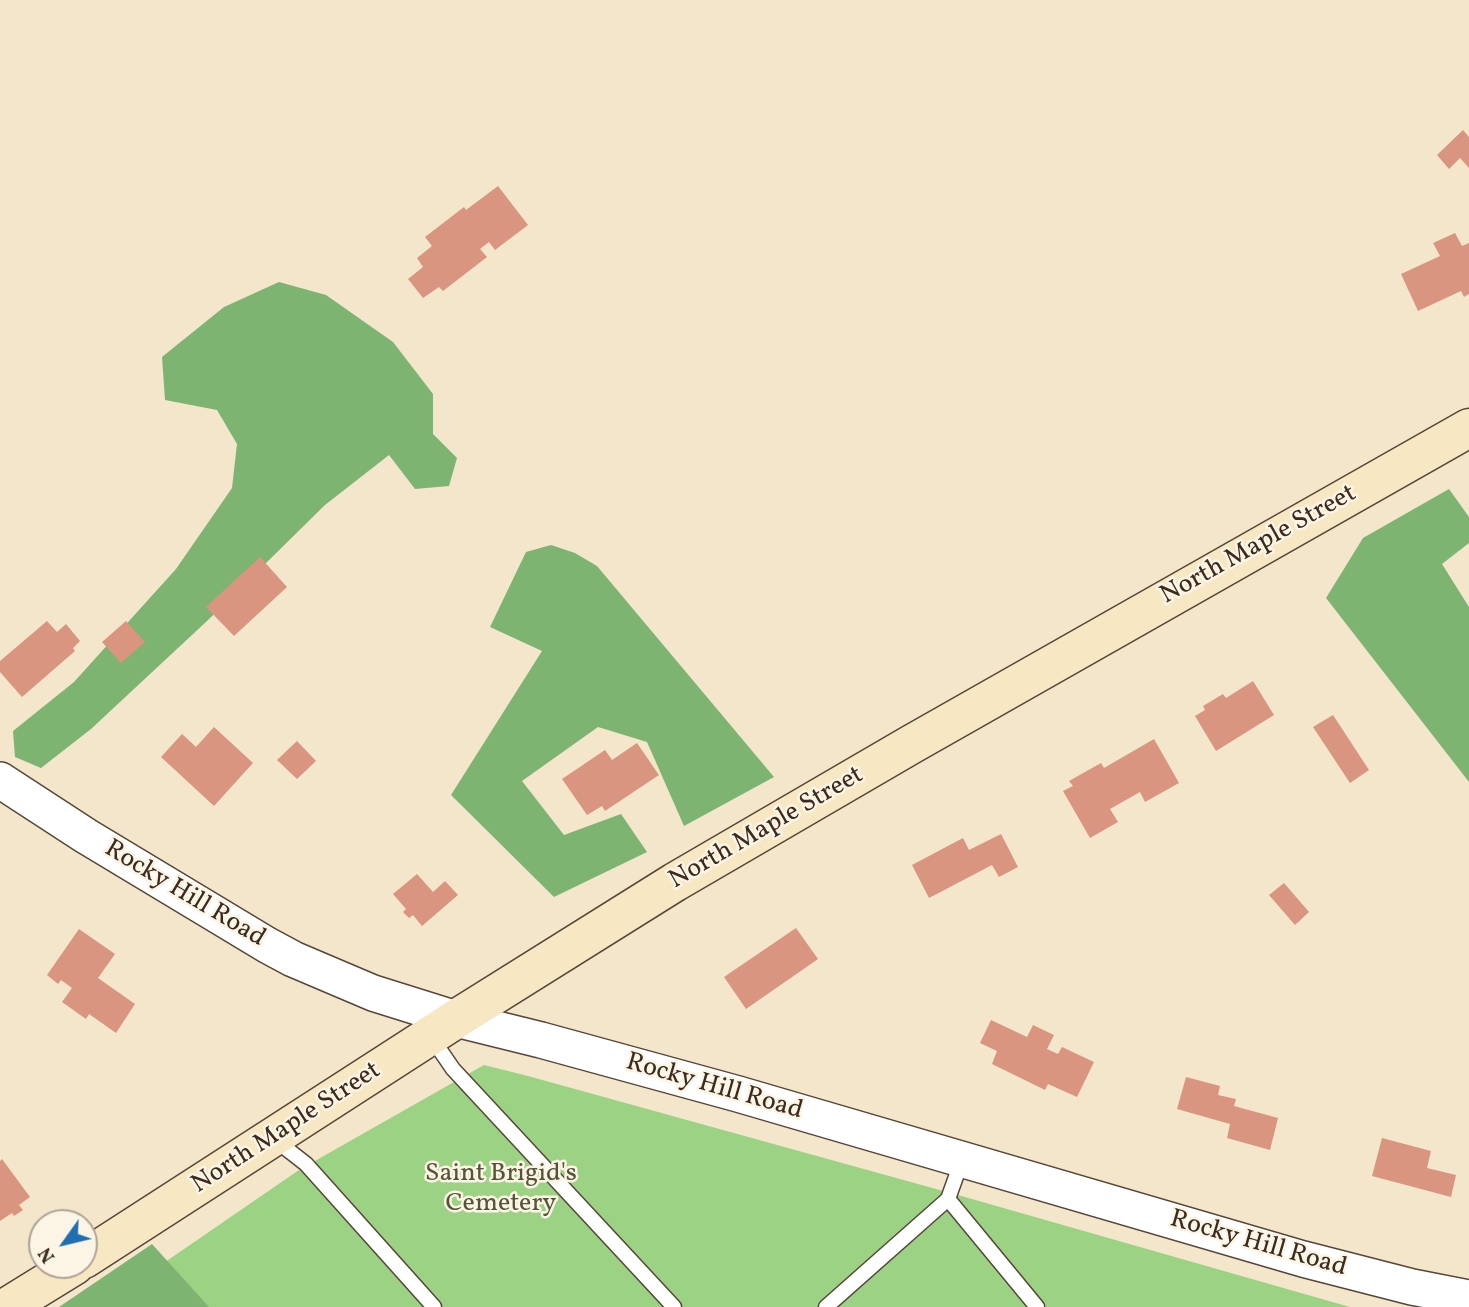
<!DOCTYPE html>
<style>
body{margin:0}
#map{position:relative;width:1469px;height:1307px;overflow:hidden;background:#f3e6cb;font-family:Vollkorn,serif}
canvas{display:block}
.north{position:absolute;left:28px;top:1209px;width:70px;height:70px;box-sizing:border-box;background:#fcf5e5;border:2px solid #afa495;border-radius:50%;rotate:236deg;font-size:19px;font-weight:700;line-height:28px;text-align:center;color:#3b2a1e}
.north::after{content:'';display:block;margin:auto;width:24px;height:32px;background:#1f6fb2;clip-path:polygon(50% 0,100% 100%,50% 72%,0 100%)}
</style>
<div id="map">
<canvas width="1469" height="1307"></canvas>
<div class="north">N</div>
</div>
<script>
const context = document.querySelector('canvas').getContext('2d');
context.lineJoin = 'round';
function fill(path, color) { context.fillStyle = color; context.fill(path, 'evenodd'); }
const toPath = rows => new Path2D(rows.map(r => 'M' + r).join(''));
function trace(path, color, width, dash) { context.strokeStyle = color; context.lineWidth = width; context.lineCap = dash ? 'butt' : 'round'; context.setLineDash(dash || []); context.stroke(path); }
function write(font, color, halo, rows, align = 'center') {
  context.font = font + ' Vollkorn,serif'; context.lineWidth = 5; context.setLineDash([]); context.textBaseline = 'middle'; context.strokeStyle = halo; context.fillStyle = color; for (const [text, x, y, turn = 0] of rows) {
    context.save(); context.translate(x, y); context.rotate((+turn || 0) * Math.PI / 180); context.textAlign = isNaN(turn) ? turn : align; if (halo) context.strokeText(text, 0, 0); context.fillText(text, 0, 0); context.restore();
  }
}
fill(toPath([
 [484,1065,528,1076,965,1197,1350,1307,198,1307,155,1269,299,1170]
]), '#9cd284');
fill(toPath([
 [279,282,326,295,393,342,433,394,433,434,457,458,449,486,415,489,389,455,325,505,207,621,91,729,41,768,15,757,13,731,74,682,176,569,232,488,237,444,217,410,165,400,162,357,224,307],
 [1449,489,1469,517,1469,543,1442,564,1469,607,1469,782,1326,598,1363,538],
 [551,545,575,553,597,566,774,777,684,826,647,742,598,727,522,781,564,835,621,814,647,852,554,897,451,795,542,651,490,627,526,552],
 [152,1244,209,1307,59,1307]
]), '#7db472');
fill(toPath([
 [1463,130,1469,137,1469,168,1460,158,1449,169,1437,155],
 [498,186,528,225,495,250,489,242,480,249,487,257,443,291,439,287,423,298,408,279,423,267,417,258,432,246,425,237,464,207,466,210],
 [1455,233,1462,246,1469,243,1469,294,1464,297,1461,291,1418,311,1401,274,1440,256,1433,243],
 [260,557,287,587,234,636,206,607],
 [47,621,57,632,66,624,80,641,73,648,75,651,22,697,0,672,0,661],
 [126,621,145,642,121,663,102,642],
 [1253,681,1274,715,1216,751,1195,716,1205,710,1203,706,1223,694,1226,698],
 [1333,715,1369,770,1350,783,1313,727],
 [214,727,253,763,214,806,161,757,182,734,196,747],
 [1154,739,1179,783,1145,802,1140,792,1110,809,1118,822,1090,838,1063,791,1073,786,1069,781,1101,763,1104,768],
 [297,741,316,761,297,779,277,760],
 [637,743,659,775,605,811,602,806,587,815,562,779,605,750,612,760],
 [1001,834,1018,867,999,877,992,865,929,898,912,865,963,838,969,850],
 [417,874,433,892,445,881,458,895,422,926,413,915,409,918,403,912,406,909,393,894],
 [1284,883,1309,912,1295,925,1269,895],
 [796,928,818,959,746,1009,724,977],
 [79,929,115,954,98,978,135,1004,116,1033,89,1014,86,1019,62,1002,72,988,61,980,58,984,47,975],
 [991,1020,1027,1037,1033,1025,1054,1035,1047,1049,1058,1054,1062,1047,1094,1062,1077,1097,1048,1084,1045,1090,992,1064,997,1051,980,1043],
 [1186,1077,1220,1086,1218,1095,1236,1099,1234,1106,1278,1118,1270,1150,1227,1138,1230,1124,1177,1109],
 [1382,1138,1431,1151,1427,1168,1456,1175,1451,1197,1372,1176],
 [2,1159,30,1197,19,1205,23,1210,14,1216,12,1213,0,1221,0,1161]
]), '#d99580');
const service = toPath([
 [431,1037,453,1069,674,1307],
 [274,1139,306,1164,434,1307],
 [948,1199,1037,1307],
 [826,1307,948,1199,962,1160]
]);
const tertiary = toPath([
 [0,780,86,836,267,945,293,959,373,993,456,1019,541,1040,738,1094,1303,1259,1412,1287,1469,1298]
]);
const secondary = toPath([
 [84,1259,456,1019,675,882,912,744,1469,428],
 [7,1307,75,1265]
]);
trace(service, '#574638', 17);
trace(tertiary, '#574638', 38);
trace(secondary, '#574638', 41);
trace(service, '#fff', 14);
trace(tertiary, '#fff', 35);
trace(secondary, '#f7e8c3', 38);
write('26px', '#3b2a1e', '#fcf5e5', [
 ["North Maple Street",1259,546,-29],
 ["North Maple Street",767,829,-30],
 ["Rocky Hill Road",184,895,31],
 ["Rocky Hill Road",714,1088,16],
 ["North Maple Street",287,1129,-33],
 ["Rocky Hill Road",1258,1245,16]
]);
write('26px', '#535438', '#fcf5e5', [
 ["Saint Brigid's",501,1175],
 ["Cemetery",501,1205]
]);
</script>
